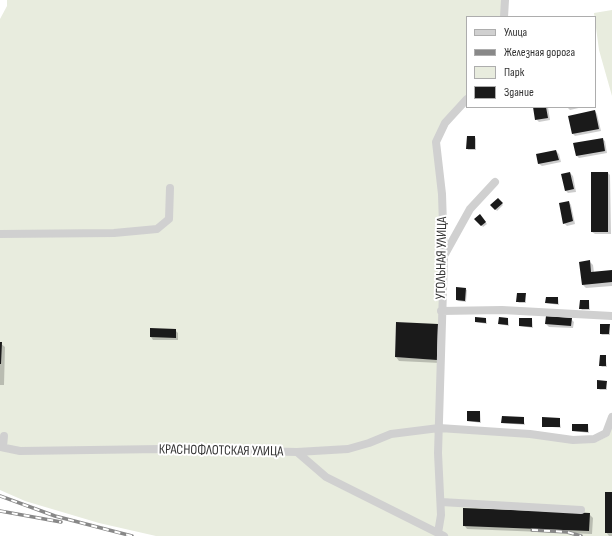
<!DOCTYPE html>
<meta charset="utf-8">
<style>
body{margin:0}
#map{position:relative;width:612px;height:536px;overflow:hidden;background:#fff;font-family:"Sofia Sans Condensed",sans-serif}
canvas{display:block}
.legend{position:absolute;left:466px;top:16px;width:130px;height:92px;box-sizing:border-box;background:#fff;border:1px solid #adadad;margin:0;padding:5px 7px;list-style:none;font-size:12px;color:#333}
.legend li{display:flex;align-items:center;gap:8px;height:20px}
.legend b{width:20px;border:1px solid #adadad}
</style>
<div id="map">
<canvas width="612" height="536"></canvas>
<ul class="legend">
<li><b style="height:5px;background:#d0d0d0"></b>Улица</li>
<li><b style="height:5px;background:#888"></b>Железная дорога</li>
<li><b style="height:11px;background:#e8ecde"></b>Парк</li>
<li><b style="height:11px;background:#1a1a1a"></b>Здание</li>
</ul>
</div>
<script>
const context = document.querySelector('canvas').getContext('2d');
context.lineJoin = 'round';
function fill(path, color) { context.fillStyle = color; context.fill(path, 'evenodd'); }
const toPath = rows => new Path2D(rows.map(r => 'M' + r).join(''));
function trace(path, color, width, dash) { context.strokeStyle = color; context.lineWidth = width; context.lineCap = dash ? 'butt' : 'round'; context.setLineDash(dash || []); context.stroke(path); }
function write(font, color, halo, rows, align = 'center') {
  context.font = font + ' "Sofia Sans Condensed",sans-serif'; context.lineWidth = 4; context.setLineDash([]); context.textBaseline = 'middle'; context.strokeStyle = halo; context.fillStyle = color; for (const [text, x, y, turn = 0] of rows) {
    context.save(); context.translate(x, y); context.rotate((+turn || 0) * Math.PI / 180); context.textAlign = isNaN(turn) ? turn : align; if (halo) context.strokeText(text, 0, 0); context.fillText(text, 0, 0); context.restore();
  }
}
fill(toPath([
 [7,0,505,0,504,17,467,17,467,99,436,142,442,194,441,325,396,322,395,357,440,360,439,427,596,442,608,436,612,427,612,536,156,536,99,523,25,501,0,490,0,19,7,6],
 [612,10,612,96,599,50,594,13]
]), '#e8ecde');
fill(toPath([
 [534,107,548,107,550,120,539,122,536,119],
 [567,107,583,107,570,110],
 [595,111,597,114,601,131,575,136,573,134],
 [475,137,476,139,476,150,468,150,467,148],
 [602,139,605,141,607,153,579,158,576,155],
 [556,151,559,154,561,162,542,166,539,164,537,155],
 [570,173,573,176,576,192,568,193,566,191],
 [608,173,610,175,611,234,595,234,592,232],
 [498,199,503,205,497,211,492,205],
 [569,202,571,205,575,224,567,226,564,223],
 [480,215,487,224,483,227,476,219],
 [589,261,593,265,594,273,612,271,612,286,586,288,583,285],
 [465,289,467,290,466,302,458,301,457,300],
 [525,294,526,303,519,303,517,301],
 [558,298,559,305,546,303],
 [589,301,590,310,582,310,580,308],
 [486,319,487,324,476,322],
 [508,319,509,326,499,324],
 [532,319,533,328,520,326],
 [571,319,574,322,573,328,549,327,546,324],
 [397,323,440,363,399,361,396,357],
 [609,325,610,335,602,335,601,334],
 [151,329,175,330,178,333,178,340,153,340,151,337],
 [0,343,5,347,4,385,0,385],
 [605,356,607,367,602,367,600,365],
 [606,382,607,390,600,390,598,388],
 [480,412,481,423,468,421],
 [523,418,525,425,502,423],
 [559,419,561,428,543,426],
 [588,425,589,433,573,431],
 [612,493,612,536,609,536,606,532],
 [589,514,593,518,592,534,467,529,464,525]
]), '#0003');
fill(toPath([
 [533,107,546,107,548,118,535,120],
 [595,110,599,129,572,134,568,116],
 [467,136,475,136,475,149,466,149],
 [603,138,605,151,576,156,573,143],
 [556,150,559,160,538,164,536,154],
 [570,172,574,189,565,191,561,174],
 [591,172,608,172,608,232,591,232],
 [498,198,503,203,495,210,490,205],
 [569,201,573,221,563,224,559,203],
 [480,214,486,222,481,226,474,219],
 [590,260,591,272,612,270,612,282,582,285,579,262],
 [456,287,466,288,465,301,456,300],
 [517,293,526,293,525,302,516,302],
 [546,297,558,297,558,304,545,303],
 [580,300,589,300,589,309,579,309],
 [546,316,572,318,571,326,545,324],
 [475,317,486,318,486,323,475,322],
 [499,317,508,318,508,325,498,324],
 [519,318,532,318,532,327,519,326],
 [396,322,438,324,437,360,395,357],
 [600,324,610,324,609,334,600,334],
 [150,328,176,329,176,338,150,337],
 [0,342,2,342,1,364,0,364],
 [600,355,606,355,606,366,599,366],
 [597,380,607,381,606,389,597,389],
 [467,411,480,411,480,422,467,421],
 [502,416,524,417,524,424,501,423],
 [542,417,560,418,560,427,542,427],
 [572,424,588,424,588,432,572,431],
 [605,492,612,492,612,533,605,533],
 [463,508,590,513,589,531,463,526]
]), '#1a1a1a');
trace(toPath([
 [504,17,505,0],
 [0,234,114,233,157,229,169,219,170,188],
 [445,254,470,209,495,182],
 [441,311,502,310,612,316],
 [0,447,20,451,161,449,297,452,326,477,444,536],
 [3,447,4,436],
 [297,452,348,449,369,443,391,434,439,428,530,434,573,440,594,439,606,433,612,417],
 [441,502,581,510],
 [438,533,441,515,438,453,444,257,442,194,436,142,445,123,467,99]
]), '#d0d0d0', 8);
const rail = toPath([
 [0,496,55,516,132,536],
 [0,511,61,522],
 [532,530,567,532,581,536]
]);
trace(rail, '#888', 3.5);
trace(rail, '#fff', 2, [6]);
write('14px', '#333', '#fff', [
 ["УГОЛЬНАЯ УЛИЦА",442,258,-89],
 ["КРАСНОФЛОТСКАЯ УЛИЦА",221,451,1]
]);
</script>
